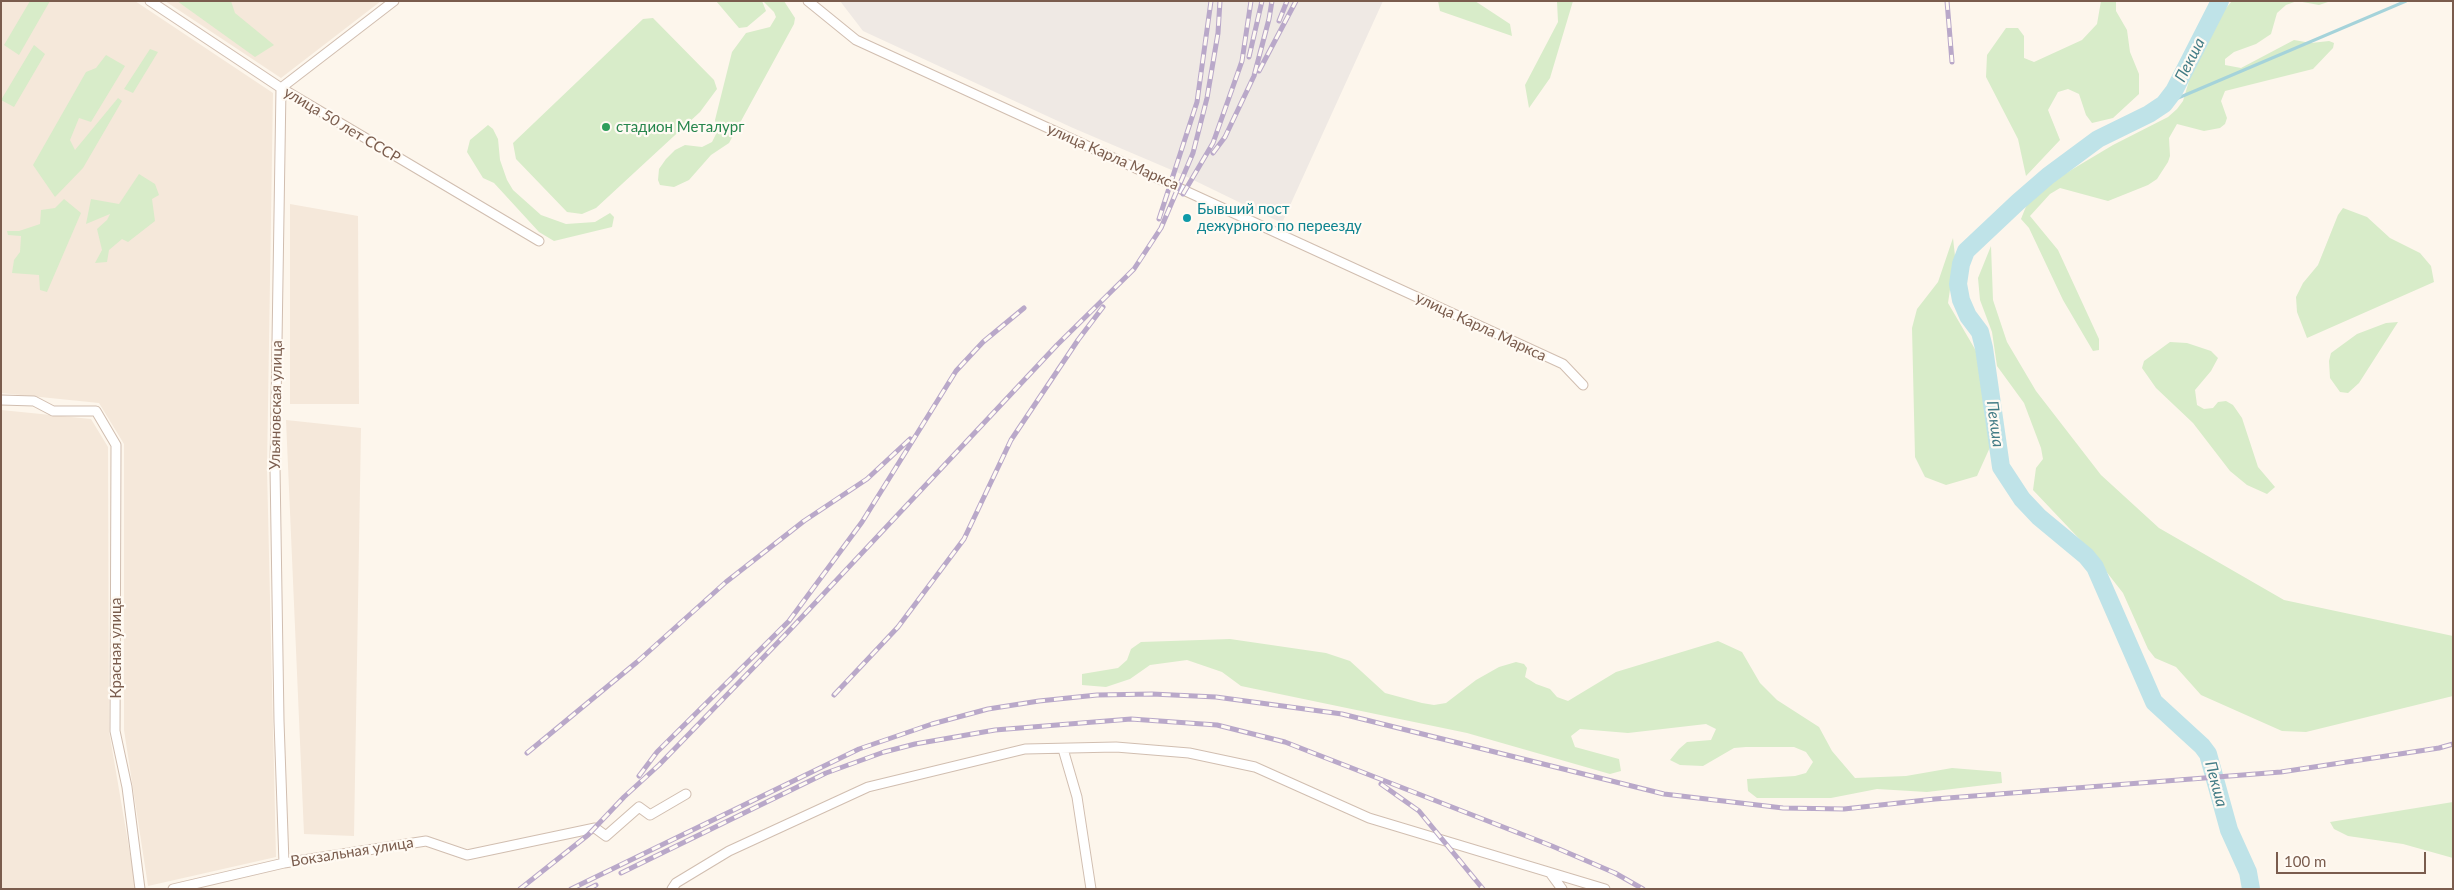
<!DOCTYPE html>
<meta charset="utf-8">
<style>
body{margin:0}
#map{position:relative;width:2454px;height:890px;overflow:hidden;background:#fdf6ec;font-family:Lato,sans-serif}
canvas{display:block}
.frame{position:absolute;inset:0;border:2px solid #7a5c4d;pointer-events:none}
.scale{position:absolute;left:2276px;top:852px;width:150px;height:22px;box-sizing:border-box;border:2px solid #7a5c4d;border-top:0;padding-left:6px;font-size:15px;line-height:18px;white-space:nowrap;color:#7a5c4d;-webkit-text-stroke:4px #fffaf3;paint-order:stroke}
</style>
<div id="map">
<canvas width="2454" height="890"></canvas>
<div class="frame"></div>
<div class="scale">100 m</div>
</div>
<script>
const context = document.querySelector('canvas').getContext('2d');
context.lineJoin = 'round';
function fill(path, color) { context.fillStyle = color; context.fill(path, 'evenodd'); }
const toPath = rows => new Path2D(rows.map(r => 'M' + r).join(''));
function trace(path, color, width, dash) { context.strokeStyle = color; context.lineWidth = width; context.lineCap = dash ? 'butt' : 'round'; context.setLineDash(dash || []); context.stroke(path); }
function write(font, color, halo, rows, align = 'center') {
  context.font = font + ' Lato,sans-serif'; context.lineWidth = 4.5; context.setLineDash([]); context.textBaseline = 'middle'; context.strokeStyle = halo; context.fillStyle = color; for (const [text, x, y, turn = 0] of rows) {
    context.save(); context.translate(x, y); context.rotate((+turn || 0) * Math.PI / 180); context.textAlign = isNaN(turn) ? turn : align; if (halo) context.strokeText(text, 0, 0); context.fillText(text, 0, 0); context.restore();
  }
}
fill(toPath([
 [1,1,135,1,273,93,267,468,276,857,148,886,124,730,124,444,99,403,1,393],
 [165,1,381,1,281,78],
 [290,204,358,216,359,404,290,404],
 [1,410,91,419,108,447,109,731,136,889,1,889],
 [286,420,361,428,354,836,304,834]
]), '#f5e8da');
fill(toPath([
 [840,1,1383,1,1282,223,1181,174,1073,128,863,31]
]), '#efe9e4');
fill(toPath([
 [30,1,50,1,19,55,4,45],
 [177,1,231,1,235,13,274,45,255,57],
 [716,1,762,1,766,11,747,27,739,28],
 [763,1,784,1,795,18,794,24,729,143,711,155,689,180,674,187,660,185,658,180,659,169,666,159,675,150,685,145,702,147,712,142,717,132,715,120,732,52,746,33,770,27,776,17,774,12],
 [1438,1,1475,1,1510,24,1512,36,1440,11],
 [1557,1,1573,1,1550,78,1529,108,1525,85,1558,22],
 [2101,1,2116,1,2116,11,2127,30,2130,52,2139,74,2139,94,2113,118,2092,123,2086,115,2079,94,2068,89,2058,92,2048,110,2060,140,2026,176,2018,139,1986,77,1987,55,2006,28,2018,28,2024,36,2024,58,2034,62,2082,40,2097,24],
 [2232,1,2331,1,2319,5,2297,1,2286,5,2277,13,2271,34,2256,44,2234,52,2225,59,2225,65,2241,68,2294,40,2311,43,2329,41,2334,43,2333,48,2313,69,2225,91,2221,101,2227,118,2225,124,2220,128,2204,131,2177,124,2169,138,2170,156,2168,162,2157,179,2148,185,2108,201,2060,188,2050,194,2030,216,2058,250,2099,339,2099,350,2093,351,2063,300,2029,228,2021,219,2027,204,2037,191,2051,182,2113,145,2168,117,2177,109,2183,101,2191,74,2215,21],
 [653,18,714,80,717,89,700,112,596,208,582,214,567,212,516,159,513,143,643,19],
 [34,45,45,54,14,107,1,100],
 [150,49,158,52,133,93,124,89],
 [106,55,125,66,91,122,79,118,70,140,75,150,118,98,122,101,83,168,55,197,33,165,86,72,96,68],
 [488,125,493,129,498,139,500,160,507,180,513,190,541,215,566,224,595,222,610,213,614,217,612,227,554,241,539,232,494,183,483,178,467,152,470,140],
 [139,174,155,184,159,195,152,199,155,221,128,242,122,239,109,250,107,262,95,263,102,250,97,229,107,220,110,214,86,224,91,199,119,204],
 [64,199,81,213,47,292,40,290,39,275,12,273,14,260,20,252,21,236,8,235,7,231,19,231,40,224,41,210,55,208],
 [2343,208,2367,217,2390,238,2420,253,2431,266,2434,282,2307,338,2297,312,2296,297,2303,283,2318,265,2338,215],
 [1953,238,1955,256,1948,303,1979,356,1991,445,1977,476,1946,485,1925,477,1915,457,1912,328,1917,309,1938,282],
 [1991,246,1993,300,2007,342,2036,391,2101,475,2159,528,2284,600,2453,636,2453,696,2306,732,2282,731,2201,695,2176,667,2155,658,2148,649,2123,593,2087,547,2033,490,2036,468,2043,459,2041,448,2024,403,1997,366,1992,332,1980,300,1978,278],
 [2398,322,2359,383,2348,393,2340,392,2330,378,2329,361,2331,353,2357,334,2386,323],
 [2170,342,2187,343,2211,351,2218,358,2211,371,2195,390,2197,405,2204,409,2213,408,2218,402,2226,401,2233,405,2242,418,2258,467,2275,487,2267,494,2247,485,2230,471,2193,423,2156,388,2142,368,2144,361],
 [1230,639,1326,653,1350,661,1385,693,1422,703,1434,705,1446,703,1476,680,1499,667,1516,662,1524,664,1527,668,1525,677,1536,684,1550,689,1557,697,1568,701,1616,672,1718,641,1742,652,1760,683,1777,700,1819,727,1832,751,1855,778,1906,776,1952,768,2001,772,2002,783,1927,792,1877,789,1831,798,1757,798,1748,791,1747,779,1795,776,1806,773,1813,762,1806,752,1794,747,1746,747,1734,748,1703,766,1680,765,1670,760,1679,749,1687,742,1711,740,1716,729,1706,724,1628,733,1580,729,1571,736,1575,747,1619,759,1621,771,1610,774,1467,733,1241,686,1222,672,1187,660,1150,665,1130,679,1106,687,1082,685,1082,674,1118,668,1127,660,1131,649,1141,642],
 [2453,802,2453,858,2403,844,2348,836,2334,829,2330,822]
]), '#d8ecc9');
trace(toPath([
 [2164,104,2406,1]
]), '#a5d3da', 3);
trace(toPath([
 [2220,1,2174,91,2164,104,2149,114,2098,139,2048,176,2018,202,1966,251,1961,264,1958,284,1961,300,1968,316,1980,332,1984,348,2001,467,2022,499,2039,517,2086,556,2095,567,2154,702,2202,746,2208,754,2229,830,2248,872,2251,889]
]), '#bfe3e8', 18);
const street = toPath([
 [150,1,281,88,539,241],
 [808,1,856,40,1563,364,1583,385],
 [1,400,34,401,53,411,96,411,116,445,115,731,127,787,140,889],
 [1063,749,1077,797,1091,889],
 [284,863,279,721,275,468,281,88,394,1],
 [1551,874,1562,889],
 [173,889,284,863,426,841,467,855,595,828,606,836,639,807,650,815,686,794],
 [672,889,676,883,729,851,868,787,1025,749,1116,747,1189,753,1255,767,1369,818,1605,889]
]);
trace(street, '#d1beb0', 11);
trace(street, '#fff', 9);
const rail = toPath([
 [1947,1,1952,62],
 [1279,21,1287,1],
 [1249,57,1262,1],
 [1259,71,1296,1],
 [1213,153,1225,137,1254,76,1269,19,1272,1],
 [1183,194,1213,143,1242,61,1251,1],
 [1159,219,1197,102,1211,1],
 [834,695,898,627,964,539,1011,440,1078,340,1103,307],
 [527,753,637,662,726,582,804,521,867,479,910,439],
 [639,776,657,752,789,621,862,522,956,371,983,342,1024,308],
 [1381,784,1419,811,1483,889],
 [621,873,826,773,884,752,915,744,995,730,1131,719,1217,725,1285,742,1552,846,1615,873,1643,889],
 [520,889,588,835,624,797,659,765,786,634,1057,345,1134,269,1161,228,1193,153,1207,98,1218,33,1220,1],
 [571,889,859,749,932,724,988,709,1039,701,1097,695,1152,694,1216,697,1342,714,1664,794,1783,808,1844,809,1935,799,2281,772,2439,748,2453,744],
 [588,889,596,885]
]);
trace(rail, '#b9a8c9', 5);
trace(rail, '#fffaf3', 3, [9]);
for (const [x, y, r, color] of [
 [606,127,5,"#2e9e5b"],
 [1187,218,5,"#0f9aa8"]
]) { const dot = new Path2D(); dot.arc(x, y, r, 0, 2 * Math.PI); context.fillStyle = color; context.fill(dot); trace(dot, '#fffaf3', 2); }
write('15px', '#7a5c4d', '#fffaf3', [
 ["улица 50 лет СССР",342,125,31],
 ["улица Карла Маркса",1113,157,24],
 ["улица Карла Маркса",1481,327,25],
 ["Ульяновская улица",276,405,-89],
 ["Красная улица",116,648,-90],
 ["Вокзальная улица",352,852,-9]
]);
write('15px', '#27864d', '#fffaf3', [
 ["стадион Металург",616,127]
], 'left');
write('15px', '#0d838f', '#fffaf3', [
 ["Бывший пост",1197,209],
 ["дежурного по переезду",1197,226]
], 'left');
write('italic 16px', '#437c86', '#fffaf3', [
 ["Пекша",2190,60,-63],
 ["Пекша",1995,424,82],
 ["Пекша",2216,784,75]
]);
</script>
